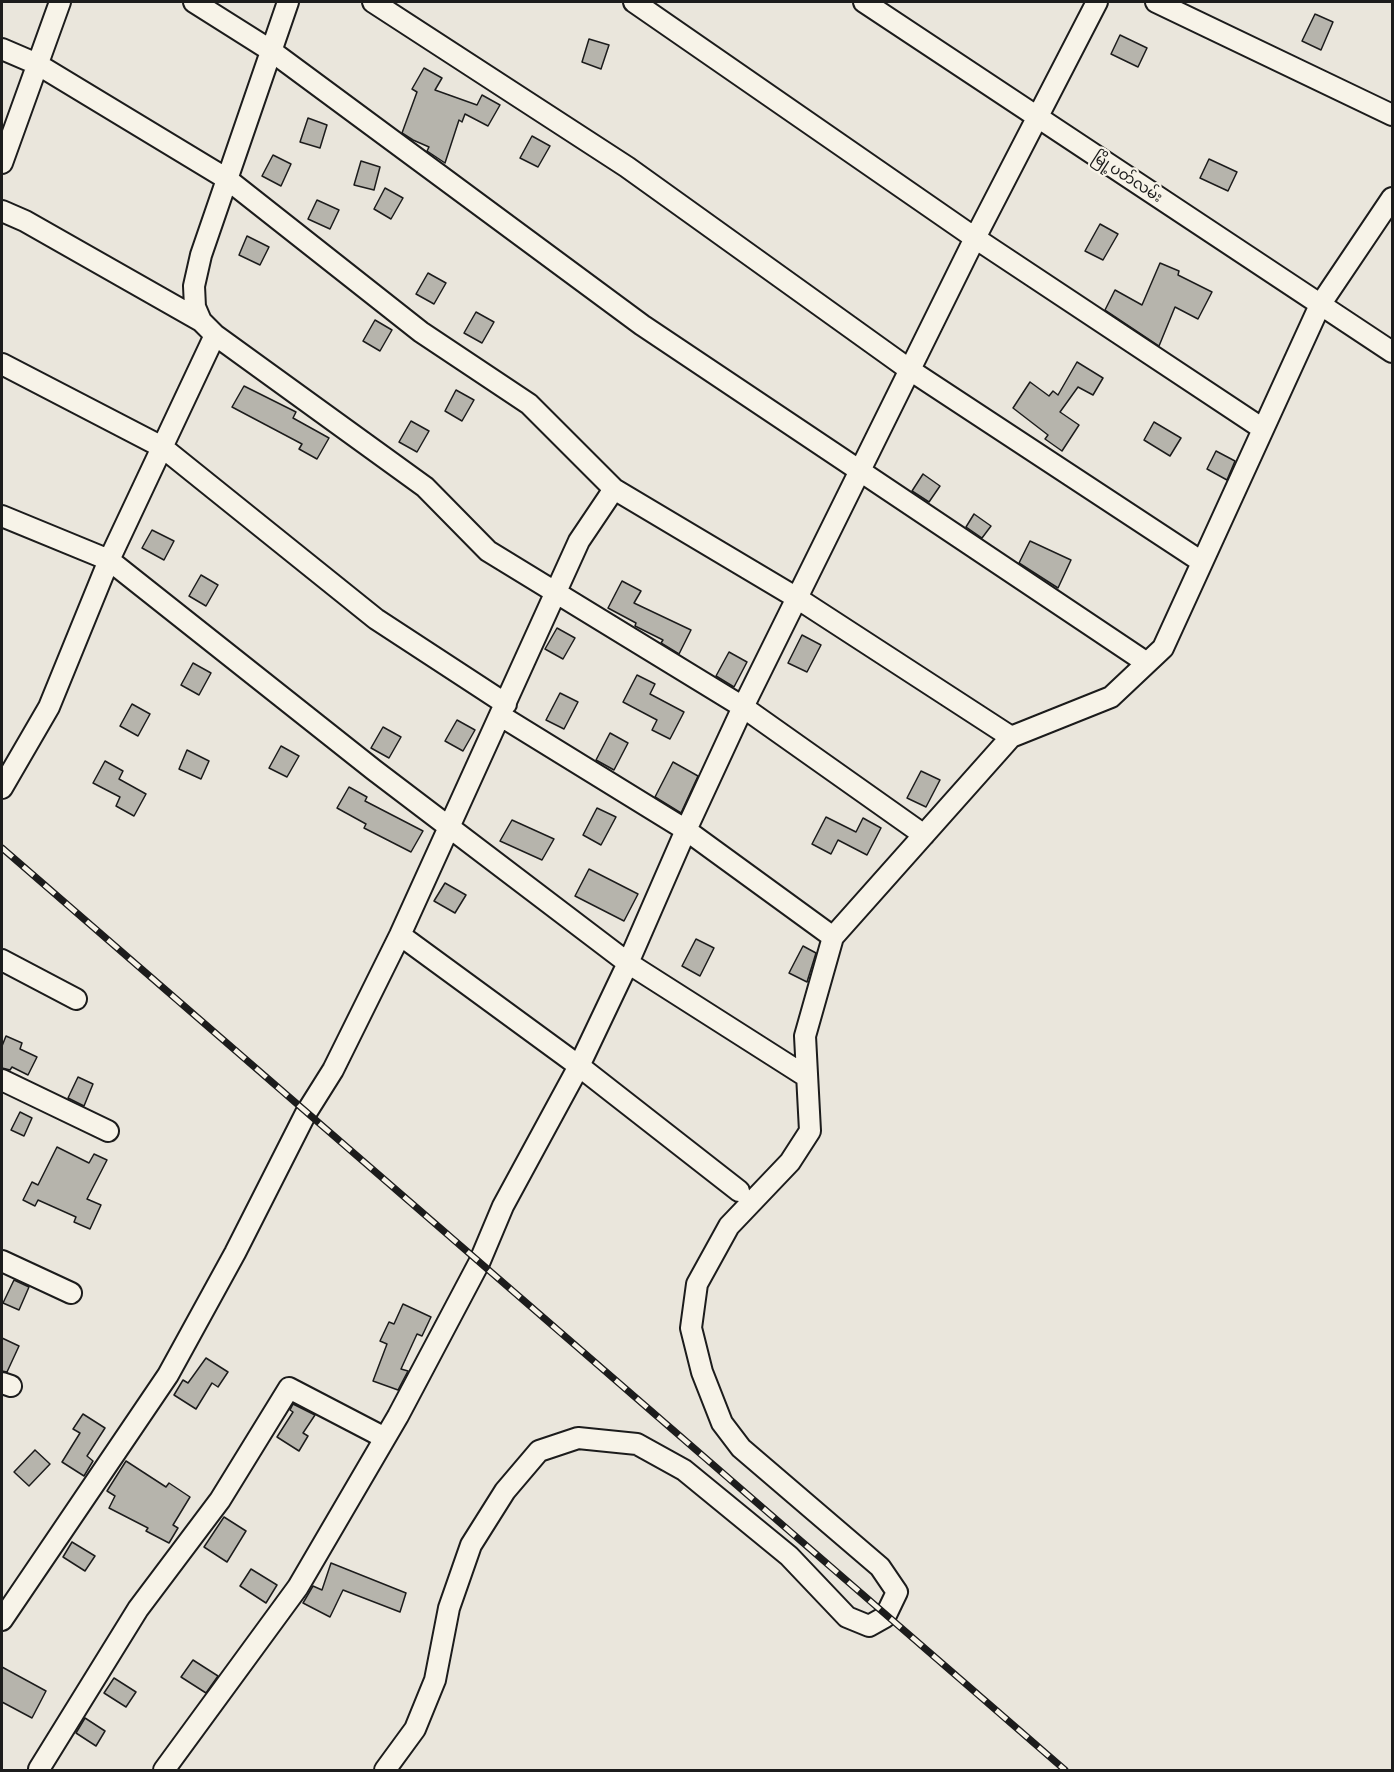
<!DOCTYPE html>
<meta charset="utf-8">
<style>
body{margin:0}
#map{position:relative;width:1394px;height:1772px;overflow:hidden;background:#eae6dc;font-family:Pangolin,sans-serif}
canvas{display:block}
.frame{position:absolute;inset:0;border:3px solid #1c1c1c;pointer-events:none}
</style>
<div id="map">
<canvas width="1394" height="1772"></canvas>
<div class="frame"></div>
</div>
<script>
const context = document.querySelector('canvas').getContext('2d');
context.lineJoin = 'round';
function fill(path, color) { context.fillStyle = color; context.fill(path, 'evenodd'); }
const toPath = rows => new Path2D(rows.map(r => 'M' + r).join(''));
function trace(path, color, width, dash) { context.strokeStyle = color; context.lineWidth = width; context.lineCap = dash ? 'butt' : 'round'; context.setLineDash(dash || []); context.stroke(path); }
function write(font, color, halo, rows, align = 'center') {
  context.font = font + ' Pangolin,"Noto Sans Myanmar",sans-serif'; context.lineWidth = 4.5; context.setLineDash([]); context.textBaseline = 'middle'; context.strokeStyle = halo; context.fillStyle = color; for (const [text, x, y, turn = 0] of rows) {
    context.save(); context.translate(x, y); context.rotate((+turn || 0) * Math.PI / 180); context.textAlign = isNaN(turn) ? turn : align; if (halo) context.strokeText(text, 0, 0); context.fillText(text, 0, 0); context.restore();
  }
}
const building = toPath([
 [1315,14,1333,22,1321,50,1302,41,1315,14],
 [1120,35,1147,48,1138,67,1111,54,1120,35],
 [589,39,609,45,601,69,582,62,589,39],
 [424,68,442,78,435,90,477,105,482,95,500,105,488,126,465,114,462,122,459,120,445,163,427,151,429,147,413,140,402,133,417,92,412,89,424,68],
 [308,118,327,125,320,148,300,142,308,118],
 [532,136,550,146,538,167,520,158,532,136],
 [273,155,291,164,281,186,262,176,273,155],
 [1209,159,1237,172,1228,191,1200,178,1209,159],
 [361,161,380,167,374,190,354,185,361,161],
 [385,188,403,198,391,219,374,209,385,188],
 [317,200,339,210,330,229,308,219,317,200],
 [1100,224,1118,234,1103,260,1085,251,1100,224],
 [247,236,269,247,260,265,239,255,247,236],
 [1160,263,1179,271,1178,275,1212,292,1198,319,1175,307,1159,346,1105,310,1115,290,1142,305,1160,263],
 [428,273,446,283,434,304,416,294,428,273],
 [476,312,494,322,482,343,464,333,476,312],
 [375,320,392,330,380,351,363,341,375,320],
 [1077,362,1103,378,1093,395,1078,387,1060,412,1079,425,1062,451,1045,439,1048,435,1013,408,1030,382,1049,396,1053,391,1058,395,1077,362],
 [244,386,296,412,293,418,329,438,317,459,299,449,302,444,232,407,244,386],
 [456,390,474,400,462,421,445,411,456,390],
 [411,421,429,431,417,452,399,442,411,421],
 [1154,422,1181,438,1170,456,1144,440,1154,422],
 [1216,451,1235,461,1227,480,1207,469,1216,451],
 [923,474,940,486,929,502,912,491,923,474],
 [974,514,991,526,982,538,966,527,974,514],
 [152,530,174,541,164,560,142,548,152,530],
 [1030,541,1071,560,1058,588,1019,563,1030,541],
 [201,575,218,585,206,606,189,596,201,575],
 [622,581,641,591,634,603,691,630,679,654,661,643,663,640,635,626,636,623,608,608,622,581],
 [557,628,575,638,563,659,545,649,557,628],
 [802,635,821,645,807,672,788,663,802,635],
 [729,652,747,662,734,687,716,676,729,652],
 [193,663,211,673,199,695,181,685,193,663],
 [637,675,655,684,650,694,684,712,670,739,652,730,657,720,623,702,637,675],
 [560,693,578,702,564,729,546,720,560,693],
 [132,704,150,714,138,736,120,726,132,704],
 [457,720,475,730,463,751,445,741,457,720],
 [383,727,401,737,389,758,371,748,383,727],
 [610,733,628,743,614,770,596,760,610,733],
 [281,746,299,756,287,777,269,768,281,746],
 [187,750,209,761,201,779,179,769,187,750],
 [105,761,123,771,119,779,146,794,134,816,116,806,120,797,93,783,105,761],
 [673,762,698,776,681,813,655,797,673,762],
 [921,771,940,780,926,807,907,798,921,771],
 [349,787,367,797,365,801,423,831,411,852,364,828,366,824,337,808,349,787],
 [597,808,616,817,601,845,583,835,597,808],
 [826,817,856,832,863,818,881,828,867,855,838,840,831,854,812,844,826,817],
 [512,820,554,839,542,860,500,841,512,820],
 [589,869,638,894,624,921,575,896,589,869],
 [445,883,466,895,455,913,434,901,445,883],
 [696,939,714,948,700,976,682,966,696,939],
 [803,946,816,953,807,982,789,973,803,946],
 [6,1036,22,1043,20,1049,37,1057,28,1075,12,1067,10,1070,2,1068,2,1046,6,1036],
 [78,1077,93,1084,84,1106,68,1098,78,1077],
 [20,1112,32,1118,24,1136,11,1130,20,1112],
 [57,1147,89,1163,94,1154,107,1160,87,1199,101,1205,90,1229,74,1222,76,1217,38,1200,35,1206,23,1200,32,1182,38,1185,57,1147],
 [14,1280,29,1287,19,1310,3,1303,14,1280],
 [403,1304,431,1317,422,1336,417,1334,401,1369,408,1371,398,1390,373,1381,387,1344,380,1341,389,1322,394,1324,403,1304],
 [2,1338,19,1346,7,1372,2,1371,2,1338],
 [206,1358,228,1372,218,1387,212,1383,196,1409,174,1395,183,1380,188,1383,206,1358],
 [293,1404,315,1415,303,1433,308,1436,299,1451,277,1437,293,1412,290,1410,293,1404],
 [83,1414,105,1428,87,1456,93,1461,84,1476,62,1462,80,1433,73,1429,83,1414],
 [35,1450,50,1464,29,1486,14,1472,35,1450],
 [126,1461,166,1487,169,1483,190,1497,173,1525,178,1528,169,1543,146,1531,148,1528,109,1508,115,1496,107,1491,126,1461],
 [224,1517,246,1531,227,1562,204,1547,224,1517],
 [72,1542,95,1556,85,1571,63,1557,72,1542],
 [331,1563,406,1593,400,1612,343,1590,330,1617,303,1603,313,1586,322,1590,331,1563],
 [251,1569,277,1585,266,1603,240,1586,251,1569],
 [193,1660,218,1676,206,1693,181,1677,193,1660],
 [2,1667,46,1691,32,1718,2,1702,2,1667],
 [114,1678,136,1692,126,1707,104,1693,114,1678],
 [85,1718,105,1731,96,1746,76,1733,85,1718]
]);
fill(building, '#b6b4ac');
trace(building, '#1c1c1c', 1.5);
const minor = toPath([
 [194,2,270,50,642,325,1147,663],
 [288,2,201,255,194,286,195,307,201,321,215,335,425,487,488,551,743,707,924,835],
 [373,2,627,167,910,370,1202,562],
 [634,2,975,238,1263,429],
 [864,2,1392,352],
 [1156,2,1392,115],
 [2,49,37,64,227,179,421,332,529,404,614,489,797,598,1011,737],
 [2,163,60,2],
 [2,211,25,221,201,321],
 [2,364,162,447,376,619,506,704],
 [2,516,109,560,374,770,628,963,807,1077],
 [501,716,686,830,833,937],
 [2,788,49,707,109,560,215,335],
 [400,935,579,1066,739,1191],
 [2,960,76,999],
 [2,1080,108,1131],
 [2,1261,71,1293],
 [2,1383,11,1386],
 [2,1620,168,1375,235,1253,306,1113,333,1070,400,935,579,541,614,489],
 [39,1769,138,1609,220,1500,289,1388,385,1438],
 [164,1770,298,1587,398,1416,479,1263,503,1206,579,1066,628,963,686,830,743,707,975,238,1097,2],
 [385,1770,415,1729,435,1680,449,1608,471,1545,505,1491,539,1451,578,1438,637,1444,684,1470,789,1556,847,1617,869,1626,885,1617,897,1592,880,1567,741,1448,722,1423,702,1372,691,1328,697,1284,729,1226,790,1162,810,1131,805,1036,833,937,1011,737,1111,697,1163,648,1320,305,1392,198]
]);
trace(minor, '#1c1c1c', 24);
trace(minor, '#f7f3e8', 20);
const rail = toPath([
 [2,848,1065,1770]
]);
trace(rail, '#1c1c1c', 7);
trace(rail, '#f7f3e8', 4.5, [14]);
write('15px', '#1c1c1c', '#f7f3e8', [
 ["မြို့ပတ်လမ်း",1127,178,33]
]);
</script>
